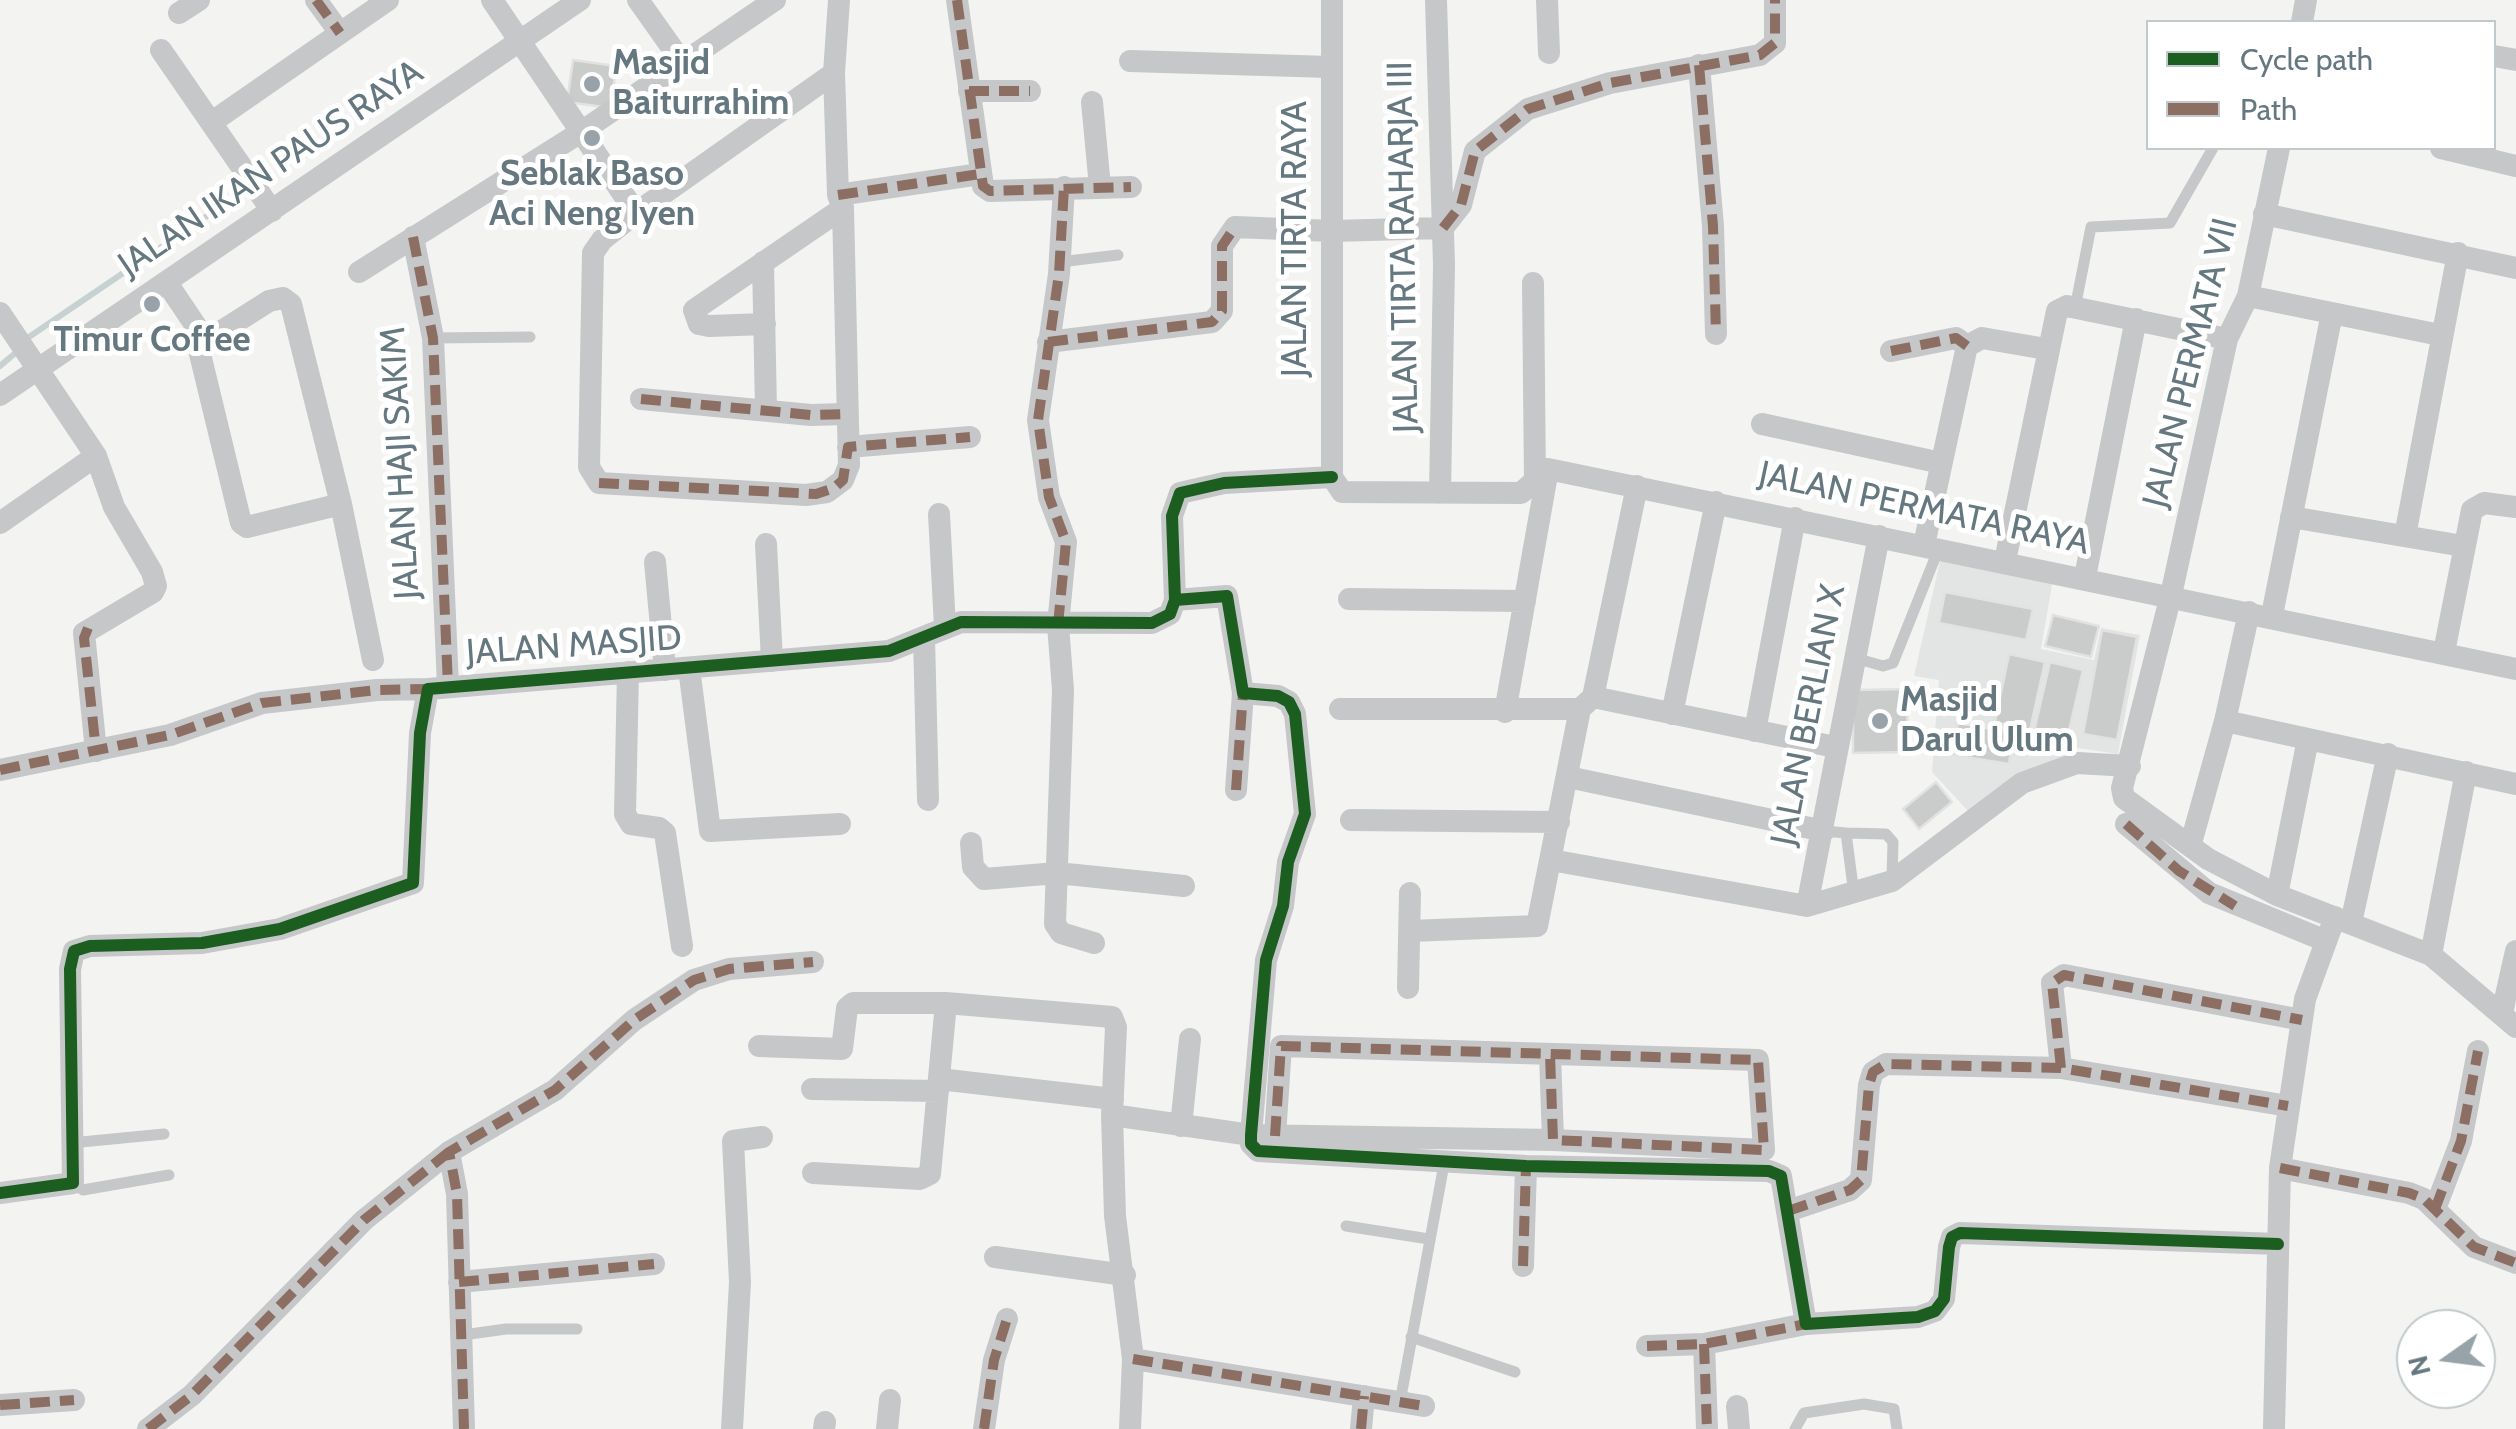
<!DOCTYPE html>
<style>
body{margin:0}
#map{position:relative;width:2516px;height:1429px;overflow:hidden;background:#f3f3f2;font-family:Cabin,sans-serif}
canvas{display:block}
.legend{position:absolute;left:2146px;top:20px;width:350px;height:130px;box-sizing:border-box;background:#fff;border:2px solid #c1c9cc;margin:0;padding:12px 18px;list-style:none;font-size:30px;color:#657880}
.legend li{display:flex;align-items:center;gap:20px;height:50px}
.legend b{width:50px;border:2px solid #c1c9cc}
.north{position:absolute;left:2396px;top:1309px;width:100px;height:100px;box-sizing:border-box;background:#fff;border:2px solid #c1c9cc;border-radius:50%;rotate:256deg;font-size:28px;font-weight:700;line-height:40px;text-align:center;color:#657880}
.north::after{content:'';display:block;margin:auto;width:35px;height:45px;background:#97a3a8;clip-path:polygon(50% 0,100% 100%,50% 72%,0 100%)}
</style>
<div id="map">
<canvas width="2516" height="1429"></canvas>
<ul class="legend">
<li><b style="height:12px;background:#1b5e20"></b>Cycle path</li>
<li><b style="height:12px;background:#8d6e63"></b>Path</li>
</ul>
<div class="north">N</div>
</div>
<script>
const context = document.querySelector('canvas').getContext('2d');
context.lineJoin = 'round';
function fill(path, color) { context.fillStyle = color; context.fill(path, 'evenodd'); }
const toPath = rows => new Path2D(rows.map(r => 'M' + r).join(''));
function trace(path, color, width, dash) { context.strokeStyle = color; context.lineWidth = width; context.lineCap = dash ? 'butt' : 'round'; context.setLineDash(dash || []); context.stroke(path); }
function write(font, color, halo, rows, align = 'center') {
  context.font = font + ' Cabin,sans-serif'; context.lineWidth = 10; context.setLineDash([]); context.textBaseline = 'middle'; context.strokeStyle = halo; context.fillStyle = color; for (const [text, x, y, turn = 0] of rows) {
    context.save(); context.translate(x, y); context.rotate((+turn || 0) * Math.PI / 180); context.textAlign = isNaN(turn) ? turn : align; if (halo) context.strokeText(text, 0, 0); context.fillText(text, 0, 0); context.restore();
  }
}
fill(toPath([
 [1941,557,2053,579,2041,649,2094,660,2101,628,2140,635,2118,754,2078,748,1969,812,1932,772,1939,680,1914,676]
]), '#e3e4e4');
trace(toPath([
 [26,339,244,191],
 [0,366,19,350]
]), '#c7d1d2', 6);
const building = toPath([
 [573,60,616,66,611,108,567,102,573,60],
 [1945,592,2033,609,2026,640,1939,623,1945,592],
 [2053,615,2099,626,2091,657,2045,646,2053,615],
 [2102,630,2137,637,2117,740,2083,734,2102,630],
 [2009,654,2045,662,2030,730,1995,722,2009,654],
 [2050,662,2083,670,2066,744,2033,736,2050,662],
 [1907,689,1908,752,1853,753,1853,690,1907,689],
 [1958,723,2014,733,2009,764,1953,755,1958,723],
 [1936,782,1952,802,1919,829,1903,809,1936,782]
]);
fill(building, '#cacccc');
trace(building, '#e2e2e2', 2.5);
trace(toPath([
 [1060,262,1118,255],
 [2075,308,2091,227,2170,223,2213,148],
 [433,338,530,337],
 [1855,658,1883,666,1893,663,1939,548],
 [1824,831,1846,833,1854,894],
 [1846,833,1886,834,1893,842,1892,878],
 [71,1143,164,1134],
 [73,1183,83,1190,169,1175],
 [1346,1226,1429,1239],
 [463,1335,506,1329,577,1329],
 [1411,1337,1515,1372],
 [1400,1402,1445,1159],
 [1795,1429,1804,1413,1864,1404,1894,1409,1897,1429]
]), '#c5c7c8', 11);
trace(toPath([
 [316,0,340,33],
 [492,0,636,213],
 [638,0,682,62],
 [957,0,983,186,990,191,1131,187],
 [1332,0,1332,477,1342,492,1521,493,1548,469,2516,669],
 [1436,0,1444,265,1440,493],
 [1547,0,1549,53],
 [179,13,199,0],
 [2302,22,2306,0],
 [161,50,272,211],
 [2494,56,2516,60],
 [1130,61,1330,67],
 [1699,65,1713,226,1716,334],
 [834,73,636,213,602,240,593,253,589,467,599,483,806,495,827,492,843,480,849,465,843,208,838,195,834,73,839,0],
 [969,91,1030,91],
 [1092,102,1100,187],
 [212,122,388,0],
 [2279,148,2248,296,2227,339,2171,595,2122,788,2124,798,2208,859,2277,895,2431,955,2516,1027],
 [2441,148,2516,166],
 [1064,187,1059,274,1038,420,1049,497,1066,542,1058,625,1063,690,1055,924,1061,933,1094,943],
 [838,195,980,174],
 [2264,214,2516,268],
 [413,237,433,338,448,686],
 [763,262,766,410],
 [359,272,581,132,775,0],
 [167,283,206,341],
 [1533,283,1535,483],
 [2248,296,2440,335],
 [0,313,96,456,114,507,152,572,156,586,153,592,84,633,96,751],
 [765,324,709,326,699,324,694,310,843,208],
 [1048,342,1212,322,1222,311,1222,246,1235,227,1332,231,1443,228,1461,205,1475,151,1528,109,1610,83,1760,55,1775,43,1775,0],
 [1891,351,1956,338,1967,346],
 [0,395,580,0],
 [641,399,811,415,845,414],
 [1762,424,1941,463],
 [848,447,970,437],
 [341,504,247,527,241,523,200,354,206,341,269,301,283,298,291,304,341,504,373,660],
 [939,514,945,627],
 [2291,517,2463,546],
 [0,523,96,456],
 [2405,536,2458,253],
 [766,544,772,661],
 [1924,545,1967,346,1982,338,2046,349],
 [2005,561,2057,311,2067,306,2227,339],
 [655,562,665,670],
 [2085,577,2136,319],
 [1349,599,1525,601],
 [1175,600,1227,596,1243,693,1278,696,1289,702,1295,714,1305,814,1288,862,1283,906,1266,960,1251,1135,1251,1144,1258,1151,1526,1166,1769,1171,1781,1176,1806,1324,1918,1317,1935,1311,1944,1299,1949,1247,1952,1237,1960,1233,2278,1244],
 [2272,615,2332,313],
 [924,637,928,800],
 [2444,652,2472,510,2484,503,2516,507],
 [689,668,710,831,840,824],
 [628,672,625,814,631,824,659,828,665,833,682,946],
 [1593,697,1637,486],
 [1340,709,1580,709,1593,697,1835,747],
 [1505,712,1548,469],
 [1672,714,1716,502],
 [2225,721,2516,784],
 [1755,731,1795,518],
 [0,770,170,735,262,703,377,690,428,689],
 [1568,777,1824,831],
 [1236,790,1243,693],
 [1351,820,1559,822],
 [2126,824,2209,893,2326,941],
 [971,843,973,867,984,879,1057,873,1184,886],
 [2191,843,2225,721,2249,612],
 [1551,860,1807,906,1892,881,2022,783,2077,763,2130,766],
 [2277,895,2308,739],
 [1807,906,1879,536],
 [2351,923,2388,754],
 [1410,931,1537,926,1580,709],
 [2431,955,2466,772],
 [1408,988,1410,893],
 [2502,1013,2516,951],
 [759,1046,842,1049,847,1008,853,1003,946,1003,1112,1017,1116,1027,1112,1115,1115,1216,1133,1359,1130,1429],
 [1550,1054,1553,1140],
 [2061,1068,2052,983,2064,975,2302,1020],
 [939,1079,1113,1099],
 [812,1089,938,1091],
 [1112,1115,1251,1135,1553,1140,1764,1150,1758,1060,1281,1046,1275,1136],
 [1181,1126,1190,1039],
 [2280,1168,2409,1193,2424,1199,2474,1247,2516,1263],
 [813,1173,920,1179,930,1174,946,1003],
 [0,1193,73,1183,70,969,74,951,90,946,202,943,280,929,413,883,420,733,428,689,889,651,961,622,1152,623,1170,614,1175,600,1172,516,1180,493,1224,483,1332,477],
 [2435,1209,2461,1141,2478,1051],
 [1788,1211,1850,1190,1861,1180,1869,1085,1873,1072,1886,1064,2061,1068,2288,1106],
 [995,1257,1125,1275],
 [1523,1266,1526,1166],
 [459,1282,654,1264],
 [1704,1344,1707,1429],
 [1647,1346,1704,1344,1806,1324],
 [1133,1359,1424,1406],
 [0,1405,74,1400],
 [1737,1406,1739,1429],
 [148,1429,192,1395,364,1220,449,1152],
 [464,1429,457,1194,449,1152,555,1090,634,1020,694,980,729,969,813,962],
 [732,1429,740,1282,733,1141,762,1137],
 [824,1429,825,1422],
 [887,1429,890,1400],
 [984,1429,994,1360,1007,1319],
 [1361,1429,1364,1396],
 [2274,1429,2280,1168,2305,999,2335,917]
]), '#c5c7c8', 22);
trace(toPath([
 [316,0,340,33],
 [957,0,983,186,990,191,1131,187],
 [1699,65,1713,226,1716,334],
 [969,91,1030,91],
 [838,195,980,174],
 [1443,228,1461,205,1475,151,1528,109,1610,83,1760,55,1775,43,1775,0],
 [413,237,433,338,448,686],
 [1048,342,1212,322,1222,311,1222,246,1235,227],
 [1891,351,1956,338,1967,346],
 [641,399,811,415,845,414],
 [599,483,816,494,834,488,843,480,848,447,970,437],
 [1058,625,1066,542,1049,497,1038,420,1059,274,1064,187],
 [88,628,84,638,96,751],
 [0,770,170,735,262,703,377,690,428,689],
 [1236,790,1243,693],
 [2126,824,2179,871,2235,906],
 [2061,1068,2052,983,2064,975,2302,1020],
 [1275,1136,1281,1046,1758,1060,1764,1150,1553,1140,1550,1054],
 [2280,1168,2409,1193,2424,1199,2474,1247,2516,1263],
 [2435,1209,2461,1141,2478,1051],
 [1788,1211,1850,1190,1861,1180,1869,1085,1873,1072,1886,1064,2061,1068,2288,1106],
 [1523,1266,1526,1166],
 [459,1282,654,1264],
 [1704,1344,1707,1429],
 [1647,1346,1704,1344,1806,1324],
 [1133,1359,1424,1406],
 [0,1405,74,1400],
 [148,1429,192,1395,364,1220,449,1152],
 [464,1429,457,1194,449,1152,555,1090,634,1020,694,980,729,969,813,962],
 [984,1429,994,1360,1007,1319],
 [1361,1429,1364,1396]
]), '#8d6e63', 10, [20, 10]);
trace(toPath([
 [1175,600,1227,596,1243,693,1278,696,1289,702,1295,714,1305,814,1288,862,1283,906,1266,960,1251,1135,1251,1144,1258,1151,1526,1166,1769,1171,1781,1176,1806,1324,1918,1317,1935,1311,1944,1299,1949,1247,1952,1237,1960,1233,2278,1244],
 [0,1193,73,1183,70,969,74,951,90,946,202,943,280,929,413,883,420,733,428,689,889,651,961,622,1152,623,1170,614,1175,600,1172,516,1180,493,1224,483,1332,477]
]), '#1b5e20', 12);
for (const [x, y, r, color] of [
 [592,84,10,"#97a3a8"],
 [592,138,10,"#97a3a8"],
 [152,304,10,"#97a3a8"],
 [1880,721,10,"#97a3a8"]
]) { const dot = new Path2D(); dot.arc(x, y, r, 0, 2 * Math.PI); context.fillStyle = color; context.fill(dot); trace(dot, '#fff', 4); }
write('bold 35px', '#657880', '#fff', [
 ["Masjid",612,64],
 ["Baiturrahim",612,104],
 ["Seblak Baso",592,175,"center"],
 ["Aci Neng Iyen",592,215,"center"],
 ["Timur Coffee",152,341,"center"],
 ["Masjid",1900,701],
 ["Darul Ulum",1900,741]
], 'left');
write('35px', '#657880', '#fff', [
 ["JALAN IKAN PAUS RAYA",271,169,-34],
 ["JALAN TIRTA RAYA",1296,239,-90],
 ["JALAN TIRTA RAHARJA III",1404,247,-91],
 ["JALAN PERMATA VII",2191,363,-76],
 ["JALAN HAJI SAKIM",401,463,-93],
 ["JALAN PERMATA RAYA",1924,509,12],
 ["JALAN MASJID",574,646,-4],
 ["JALAN BERLIAN X",1809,715,-79]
]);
</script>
